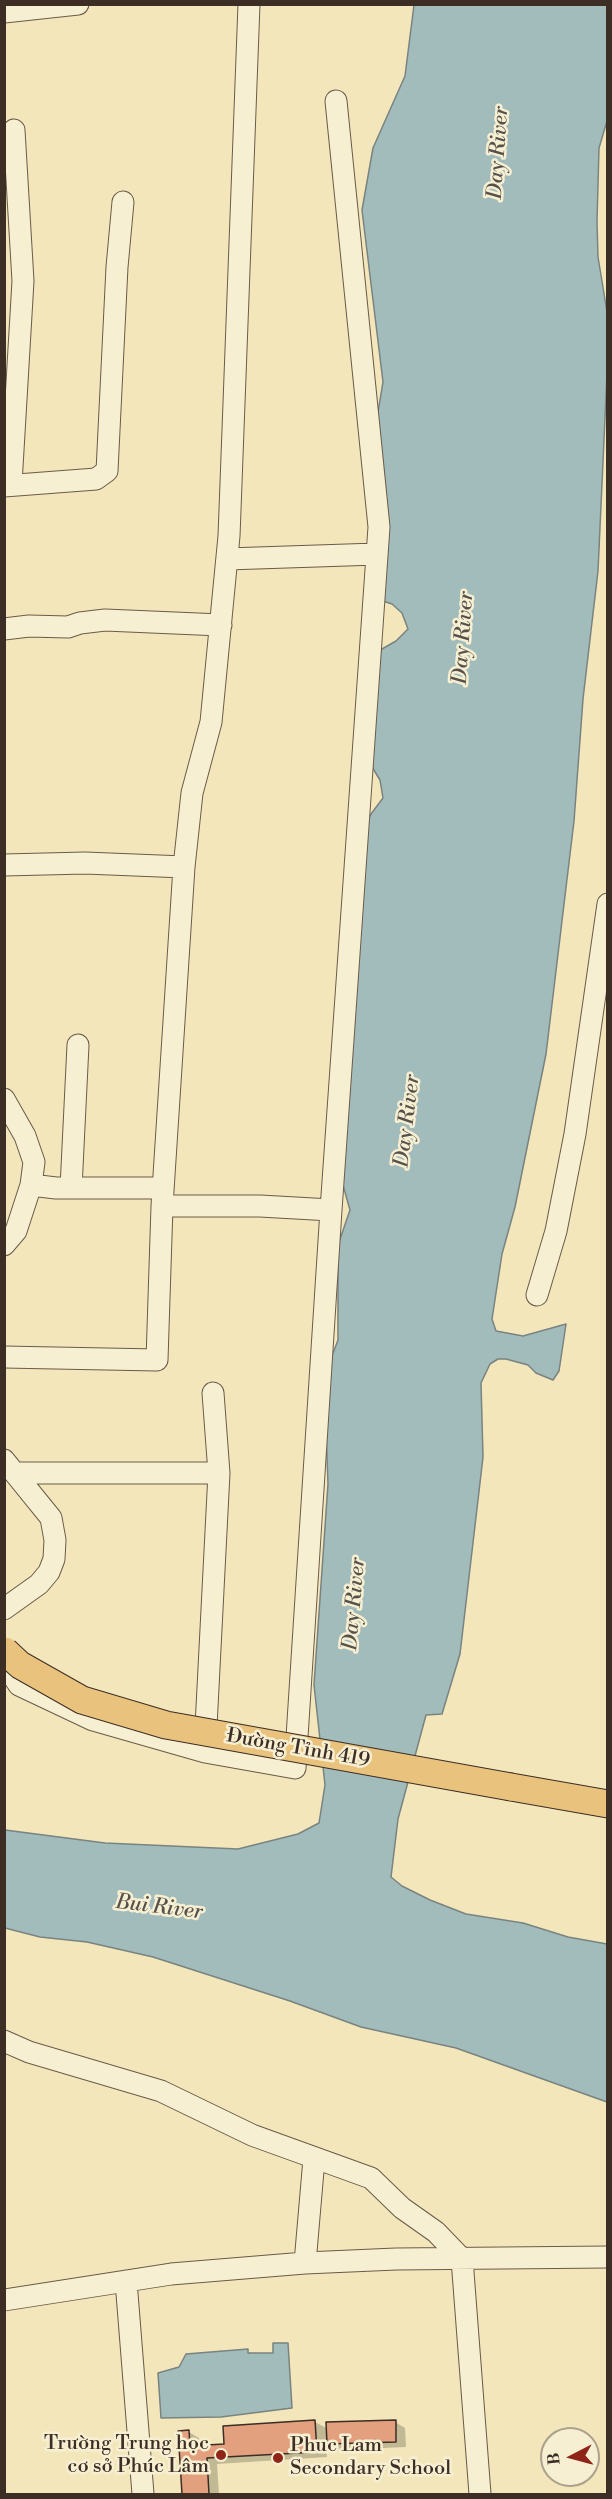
<!DOCTYPE html>
<meta charset="utf-8">
<style>
body{margin:0}
#map{position:relative;width:612px;height:2499px;overflow:hidden;background:#f2e6ba;font-family:"Libre Bodoni",serif}
canvas{display:block}
.frame{position:absolute;inset:0;border:6px solid #3c2d25;pointer-events:none}
.north{position:absolute;left:540px;top:2427px;width:60px;height:60px;box-sizing:border-box;background:#f7efd2;border:2px solid #aca18d;border-radius:50%;rotate:264deg;font-size:16px;font-weight:700;line-height:24px;text-align:center;color:#3c2d25}
.north::after{content:'';display:block;margin:auto;width:21px;height:27px;background:#8f2418;clip-path:polygon(50% 0,100% 100%,50% 72%,0 100%)}
</style>
<div id="map">
<canvas width="612" height="2499"></canvas>
<div class="frame"></div>
<div class="north">B</div>
</div>
<script>
const context = document.querySelector('canvas').getContext('2d');
context.lineJoin = 'round';
function fill(path, color) { context.fillStyle = color; context.fill(path, 'evenodd'); }
const toPath = rows => new Path2D(rows.map(r => 'M' + r).join(''));
function trace(path, color, width, dash) { context.strokeStyle = color; context.lineWidth = width; context.lineCap = dash ? 'butt' : 'round'; context.setLineDash(dash || []); context.stroke(path); }
function write(font, color, halo, rows, align = 'center') {
  context.font = font + ' "Libre Bodoni",serif'; context.lineWidth = 5; context.setLineDash([]); context.textBaseline = 'middle'; context.strokeStyle = halo; context.fillStyle = color; for (const [text, x, y, turn = 0] of rows) {
    context.save(); context.translate(x, y); context.rotate((+turn || 0) * Math.PI / 180); context.textAlign = isNaN(turn) ? turn : align; if (halo) context.strokeText(text, 0, 0); context.fillText(text, 0, 0); context.restore();
  }
}
const water = toPath([
 [414,5,607,5,607,121,599,148,597,221,598,257,608,318,607,374,598,571,583,699,574,821,546,1054,515,1207,502,1254,492,1319,496,1331,523,1336,566,1324,559,1371,553,1380,536,1373,528,1365,506,1359,498,1359,490,1364,481,1383,483,1457,460,1654,442,1714,426,1715,398,1819,391,1877,402,1886,430,1900,466,1914,523,1923,568,1937,607,1944,607,2102,456,2048,361,2027,290,2001,153,1957,87,1942,40,1937,5,1928,5,1830,105,1843,238,1849,298,1834,319,1823,325,1785,314,1685,328,1484,324,1377,338,1340,338,1245,350,1210,341,1178,365,827,371,814,383,798,380,780,372,767,374,660,382,649,396,641,408,629,402,613,392,604,380,600,377,418,383,382,362,210,373,148,405,76,414,5],
 [273,2343,288,2343,292,2408,221,2417,161,2418,158,2373,179,2367,186,2354,248,2349,248,2353,273,2353,273,2343]
]);
fill(water, '#a2bcbc');
trace(water, '#798380', 1.5);
fill(toPath([
 [315,2422,328,2429,395,2422,405,2428,406,2447,339,2450,326,2442,327,2457,217,2464,219,2494,183,2494,179,2432,189,2432,199,2438,200,2447,226,2446]
]), '#0003');
const building = toPath([
 [315,2420,317,2452,207,2458,209,2494,182,2494,178,2431,189,2430,190,2446,224,2444,223,2426,315,2420],
 [396,2420,396,2442,327,2444,326,2422,396,2420]
]);
fill(building, '#e3a07e');
trace(building, '#3c2d25', 1.5);
const minor = toPath([
 [4,12,78,4],
 [11,484,23,281,14,130],
 [4,486,96,479,107,471,117,267,123,202],
 [227,559,377,554],
 [4,629,29,626,68,627,80,623,105,620,221,625],
 [4,865,85,863,184,867],
 [4,1099,25,1136,34,1162,31,1185,16,1231,4,1245],
 [31,1185,56,1188,163,1188],
 [71,1188,78,1045],
 [162,1206,260,1206,331,1210],
 [537,1295,556,1231,575,1134,608,904],
 [4,1357,157,1360,162,1206,184,867,192,793,211,722,229,536,249,4],
 [4,1460,51,1518,55,1540,54,1559,49,1572,39,1584,4,1609],
 [15,1473,219,1473],
 [4,1663,19,1685,93,1720,205,1752,295,1768,331,1210,379,527,336,101],
 [205,1746,219,1473,213,1393],
 [4,2041,29,2052,161,2091,252,2135,371,2178,402,2208,436,2232,462,2259,480,2494],
 [305,2263,314,2159],
 [126,2281,143,2494],
 [4,2300,171,2274,305,2263,396,2259,608,2257]
]);
const major = toPath([
 [511,1787,608,1804]
]);
trace(minor, '#6a5b4a', 23);
trace(major, '#3c2d25', 29);
trace(minor, '#f7efd2', 21);
trace(major, '#e9c37d', 27);
const majorBridge = toPath([
 [5,1651,20,1665,82,1700,166,1725,511,1787]
]);
trace(majorBridge, '#3c2d25', 29, []);
trace(majorBridge, '#e9c37d', 27);
for (const [x, y, r, color] of [
 [221,2455,6,"#8f2418"],
 [278,2458,6,"#8f2418"]
]) { const dot = new Path2D(); dot.arc(x, y, r, 0, 2 * Math.PI); context.fillStyle = color; context.fill(dot); trace(dot, '#f7efd2', 2); }
write('20px', '#3c2d25', '#f7efd2', [
 ["Đường Tỉnh 419",298,1749,10]
]);
write('20px', '#3c2d25', '#f7efd2', [
 ["Trường Trung học",209,2444],
 ["cơ sở Phúc Lâm",209,2467],
 ["Phuc Lam",290,2446,"left"],
 ["Secondary School",290,2469,"left"]
], 'right');
write('italic 21px', '#56514b', '#f7efd2', [
 ["Day River",499,153,-86],
 ["Day River",464,638,-86],
 ["Day River",408,1121,-83],
 ["Day River",355,1604,-85],
 ["Bui River",159,1908,7]
]);
</script>
